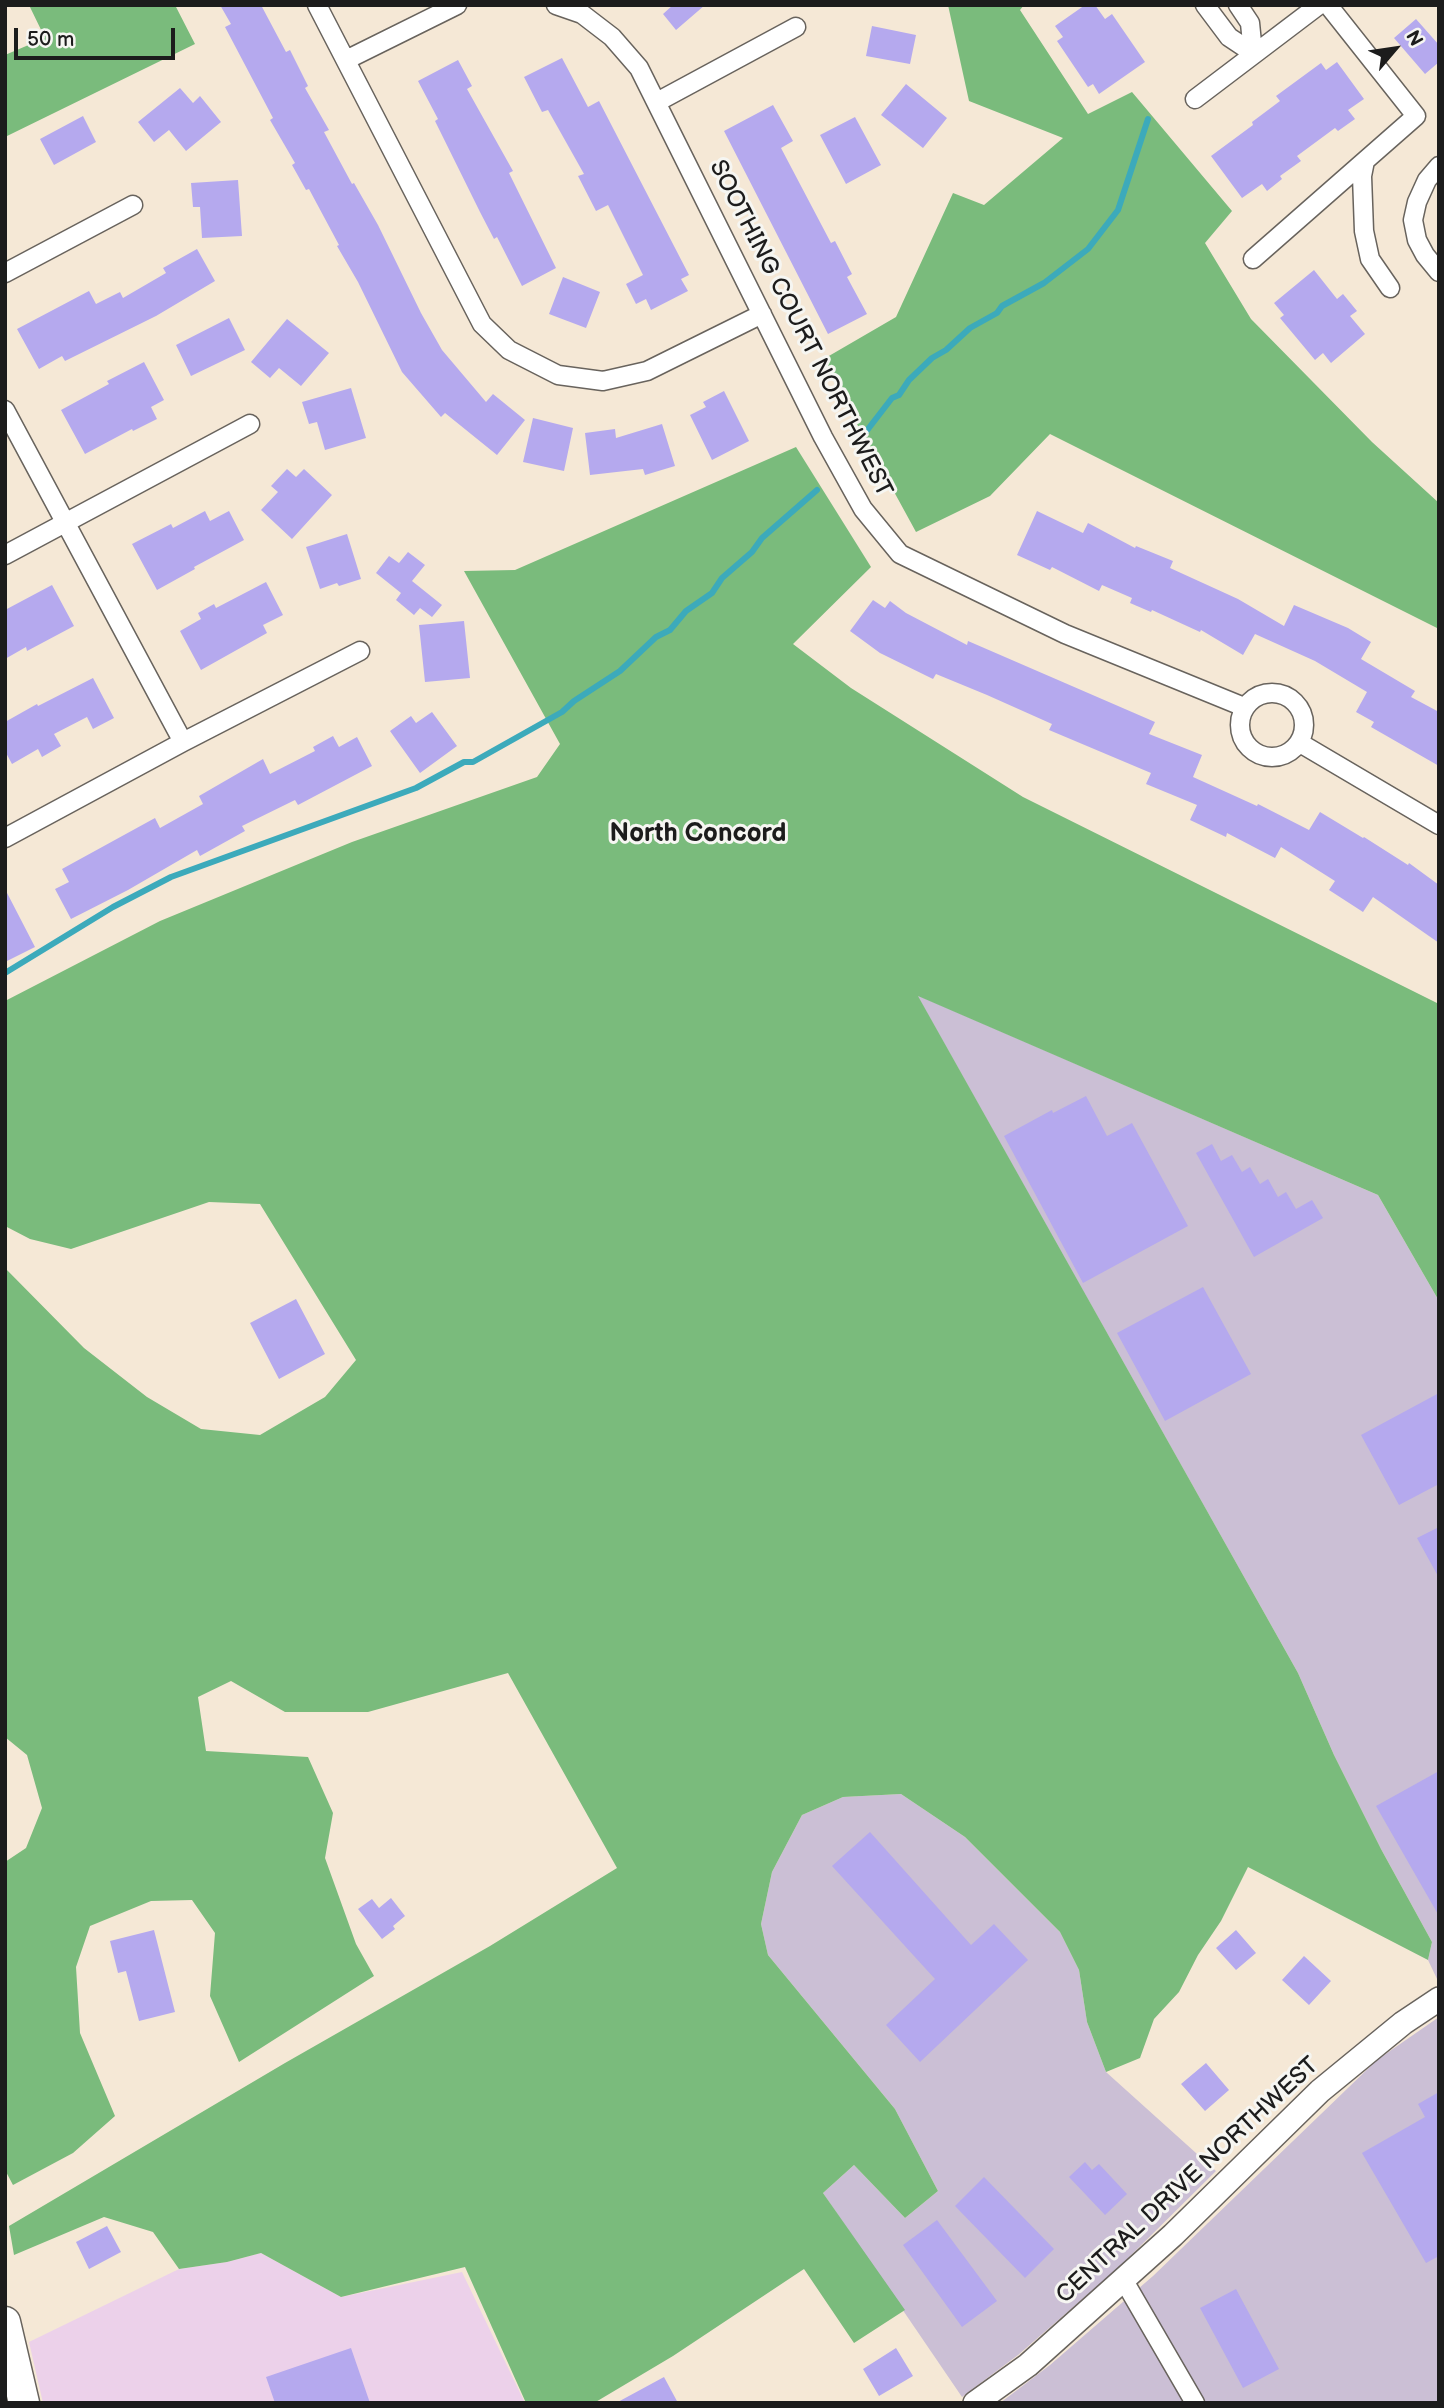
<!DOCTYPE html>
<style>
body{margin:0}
#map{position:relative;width:1444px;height:2408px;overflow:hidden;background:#f5e8d6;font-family:"Balsamiq Sans",sans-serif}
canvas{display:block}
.frame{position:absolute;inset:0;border:7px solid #1c1c1c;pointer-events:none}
.north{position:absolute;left:1360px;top:14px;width:70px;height:70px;-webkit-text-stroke:5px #f6f6f2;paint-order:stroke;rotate:61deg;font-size:19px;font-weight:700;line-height:28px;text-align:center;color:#1c1c1c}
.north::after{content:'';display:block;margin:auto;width:24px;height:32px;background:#1c1c1c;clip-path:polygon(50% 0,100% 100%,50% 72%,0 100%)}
.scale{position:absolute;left:14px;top:28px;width:161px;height:32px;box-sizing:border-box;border:4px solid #1c1c1c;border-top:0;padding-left:9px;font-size:21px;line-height:24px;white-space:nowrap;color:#1c1c1c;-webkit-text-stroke:5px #f6f6f2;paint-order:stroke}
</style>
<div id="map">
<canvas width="1444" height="2408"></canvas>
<div class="frame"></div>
<div class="north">N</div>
<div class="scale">50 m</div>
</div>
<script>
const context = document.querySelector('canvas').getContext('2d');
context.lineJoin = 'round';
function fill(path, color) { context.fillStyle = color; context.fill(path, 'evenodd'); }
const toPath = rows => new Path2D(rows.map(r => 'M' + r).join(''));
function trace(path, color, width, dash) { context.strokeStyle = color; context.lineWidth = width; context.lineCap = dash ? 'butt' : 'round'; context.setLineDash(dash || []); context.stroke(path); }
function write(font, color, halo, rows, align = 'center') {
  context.font = font + ' "Balsamiq Sans",sans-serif'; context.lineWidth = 6; context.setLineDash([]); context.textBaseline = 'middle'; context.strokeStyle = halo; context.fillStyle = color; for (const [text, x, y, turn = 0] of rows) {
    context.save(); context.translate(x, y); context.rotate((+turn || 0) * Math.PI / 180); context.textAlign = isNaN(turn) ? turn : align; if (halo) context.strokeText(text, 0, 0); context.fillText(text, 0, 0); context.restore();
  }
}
fill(toPath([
 [261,2253,341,2297,462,2272,525,2403,43,2403,29,2342,179,2269,227,2262]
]), '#ecd1ea');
fill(toPath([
 [917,995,1378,1195,1439,1301,1438,1981,1428,1960,1432,1942,1381,1849,1334,1755,1298,1673],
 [901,1794,965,1837,1060,1932,1079,1970,1087,2022,1106,2072,1216,2171,1116,2270,1018,2355,962,2397,823,2193,854,2165,905,2218,938,2191,895,2109,768,1955,761,1924,772,1872,802,1815,843,1797],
 [1439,2017,1439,2403,1000,2403,1050,2365,1153,2276,1377,2060]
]), '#cbbfd5');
fill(toPath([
 [29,5,175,5,195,44,5,137,5,55,45,38],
 [948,5,1024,5,1020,10,1088,114,1132,92,1232,211,1205,243,1251,319,1372,442,1439,503,1439,629,1050,434,990,496,916,532,822,360,896,317,953,193,984,205,1063,138,969,101],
 [796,447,871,567,793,644,851,688,1023,797,1439,1004,1439,1301,1378,1195,918,996,1298,1673,1334,1755,1381,1849,1432,1942,1428,1960,1248,1867,1221,1921,1198,1955,1179,1992,1154,2019,1140,2058,1106,2072,1087,2022,1079,1970,1060,1932,965,1837,901,1794,843,1797,802,1815,772,1872,761,1924,768,1955,895,2109,938,2191,905,2218,854,2165,823,2193,905,2310,854,2343,804,2269,673,2356,594,2403,526,2403,465,2267,341,2297,261,2253,227,2262,179,2269,153,2232,104,2217,14,2255,9,2226,285,2063,490,1946,617,1868,508,1673,368,1712,285,1712,231,1681,198,1697,206,1751,308,1757,333,1813,325,1858,356,1944,374,1976,239,2062,210,1996,215,1933,192,1900,151,1901,90,1926,76,1967,80,2033,115,2116,73,2153,13,2185,5,2170,5,1862,26,1848,42,1808,27,1755,5,1737,5,1268,84,1348,147,1397,201,1429,260,1435,325,1397,356,1360,260,1204,209,1202,71,1249,30,1239,5,1226,5,1001,160,921,352,842,537,777,560,744,464,571,515,570]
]), '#7abb7c');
trace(toPath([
 [865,433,892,398,899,395,909,380,932,358,946,350,970,328,997,313,1002,306,1044,283,1088,249,1118,210,1148,119],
 [5,973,113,907,171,877,416,788,464,762,473,762,562,712,574,701,620,671,656,637,670,630,686,611,712,593,722,578,752,552,762,538,817,490]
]), '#3caabb', 6);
fill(toPath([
 [220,5,261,5,286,52,290,50,308,86,305,88,329,130,324,132,352,184,354,183,378,225,421,313,442,350,486,402,493,394,525,420,497,455,445,413,441,417,402,372,358,282,337,246,339,245,309,189,306,190,292,165,295,163,270,120,273,118,225,27,231,24],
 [673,5,705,5,676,30,663,14],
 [1085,5,1095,5,1105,19,1112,14,1145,62,1099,94,1093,84,1088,87,1057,41,1063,37,1055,26],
 [1416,19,1439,45,1439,62,1425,74,1394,38],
 [872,26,916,35,910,64,866,56],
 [562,58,588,107,599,101,689,275,681,279,688,291,651,310,646,299,636,304,626,284,643,275,608,205,596,211,578,176,584,174,548,110,542,112,524,77],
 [458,60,472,86,467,89,513,171,509,173,556,268,522,286,497,237,494,239,480,212,435,121,438,119,418,81],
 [1337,62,1364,99,1348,110,1355,119,1338,131,1335,128,1297,156,1301,161,1280,176,1282,179,1267,191,1262,184,1242,198,1211,156,1253,125,1252,122,1280,101,1276,96,1321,63,1326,70],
 [906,84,947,118,923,148,881,115],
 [180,88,193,103,200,96,221,122,186,151,169,130,154,142,138,122],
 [773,105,793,141,781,148,831,243,835,241,852,274,847,277,867,314,828,334,724,131],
 [83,116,96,142,54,165,40,139],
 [855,117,881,165,846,184,820,135],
 [238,180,242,236,202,238,200,207,193,207,191,183],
 [197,249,215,281,156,316,65,361,62,356,39,369,17,329,89,291,96,304,120,292,123,298,166,273,163,268],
 [1314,270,1337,299,1343,294,1357,311,1350,316,1365,334,1331,363,1323,353,1315,360,1280,318,1284,315,1274,303],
 [563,277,600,292,586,328,549,314],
 [229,318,245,350,191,376,176,345],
 [287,319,329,353,301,386,279,368,270,378,251,362],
 [144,362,164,400,151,407,157,419,133,431,132,429,85,454,61,410,109,384,107,381],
 [351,388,366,438,325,450,317,422,309,424,302,402],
 [724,391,749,441,712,460,690,415,706,407,703,402],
 [533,418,573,428,564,471,523,462],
 [662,424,675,466,645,475,643,469,590,475,585,433,615,429,616,438],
 [287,469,296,477,304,469,332,495,292,539,261,510,278,492,271,486],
 [205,511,210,521,229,511,244,540,194,567,195,569,157,590,132,544,171,524,173,528],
 [1037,511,1083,533,1088,523,1135,548,1136,546,1173,561,1170,568,1238,599,1284,626,1294,605,1348,628,1371,642,1361,659,1415,691,1411,697,1439,712,1439,766,1371,727,1374,722,1356,712,1367,692,1315,661,1255,634,1243,655,1201,630,1200,632,1152,610,1151,612,1130,603,1132,598,1102,585,1099,591,1052,567,1050,570,1017,555],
 [347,534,361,579,339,586,337,583,320,589,306,547],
 [408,552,425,565,412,581,442,605,432,617,420,608,414,615,396,600,401,593,376,573,389,556,399,563],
 [266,582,283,615,263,625,267,633,201,670,180,631,201,619,198,613,214,604,216,608],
 [52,585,74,626,27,651,26,647,5,659,5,610],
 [873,600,885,608,890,601,906,613,967,645,968,641,1155,722,1149,734,1202,755,1193,777,1257,806,1258,804,1309,830,1320,812,1363,838,1364,837,1408,865,1409,863,1439,885,1439,943,1373,897,1363,912,1329,890,1335,881,1281,847,1275,858,1227,833,1226,837,1190,820,1197,805,1146,784,1151,773,1049,730,1052,724,987,695,936,674,933,679,880,653,850,631],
 [464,621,470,678,425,682,419,625],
 [93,678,114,718,93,729,87,717,54,734,61,746,42,757,38,749,12,764,5,751,5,722,37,704,38,706],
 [432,712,457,746,420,773,390,731,411,716,416,723],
 [333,736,339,747,357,737,372,766,298,805,295,800,242,826,245,831,200,856,197,850,128,890,71,919,55,889,69,882,62,869,155,818,160,828,203,804,199,796,263,759,270,774,315,751,313,747],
 [5,889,35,947,5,962],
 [1086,1096,1107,1136,1132,1123,1188,1226,1083,1283,1004,1136,1052,1110,1053,1113],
 [1212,1144,1221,1161,1232,1155,1242,1172,1250,1167,1260,1184,1268,1179,1278,1197,1286,1192,1296,1209,1312,1200,1323,1218,1254,1257,1196,1153],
 [1203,1287,1251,1374,1165,1421,1117,1333],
 [296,1299,325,1354,279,1379,250,1323],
 [1439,1393,1439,1484,1399,1505,1361,1435],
 [1439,1527,1439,1578,1417,1538],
 [1439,1771,1439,1916,1376,1806],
 [870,1832,971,1945,994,1924,1028,1960,920,2062,886,2025,935,1979,832,1866],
 [391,1898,405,1916,393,1926,395,1929,382,1939,358,1909,372,1899,379,1908],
 [154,1930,175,2012,139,2021,126,1971,118,1973,110,1941],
 [1236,1930,1256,1953,1236,1970,1216,1948],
 [1304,1956,1331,1981,1309,2005,1282,1980],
 [1206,2063,1229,2090,1205,2111,1181,2084],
 [1439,2092,1439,2256,1426,2263,1362,2153,1425,2117,1418,2104],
 [1085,2162,1092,2170,1099,2164,1127,2194,1105,2215,1069,2177],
 [984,2177,1054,2249,1025,2278,955,2206],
 [937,2220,997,2301,962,2327,903,2245],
 [107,2226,121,2252,89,2269,76,2242],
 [1236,2289,1279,2369,1243,2388,1200,2308],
 [351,2348,370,2403,275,2403,266,2377],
 [896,2348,913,2376,879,2396,863,2369],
 [664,2377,678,2403,616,2403]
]), '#b5a9ee');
const minor = toPath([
 [317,5,482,324,509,350,558,375,603,381,647,371,762,314],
 [556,5,582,14,612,37,639,68,823,437,863,509,900,554,1065,634,1244,707],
 [1205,5,1229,37,1253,53],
 [1238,5,1250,23,1253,53],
 [346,60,457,5],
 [1195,99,1319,5],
 [657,102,796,27],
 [1365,161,1362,176,1364,231,1370,259,1390,288],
 [1439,166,1427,180,1417,202,1413,220,1417,240,1425,255,1439,272],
 [1253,259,1416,116,1328,5],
 [5,273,133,205],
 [5,410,183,742],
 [5,555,250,424],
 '1240 725a32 32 0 1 1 64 0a32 32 0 1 1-64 0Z',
 [1300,743,1439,825],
 [5,838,183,742,360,651],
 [1123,2279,1195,2403]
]);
const tertiary = toPath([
 [975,2403,1028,2365,1173,2235,1320,2091,1403,2023,1439,1999]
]);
const primary = toPath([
 [5,2322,24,2403]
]);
trace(minor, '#68635d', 21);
trace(tertiary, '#68635d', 26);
trace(primary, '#68635d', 33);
trace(minor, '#fff', 18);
trace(tertiary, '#fff', 23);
trace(primary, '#fff', 30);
write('24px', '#1c1c1c', '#f6f6f2', [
 ["SOOTHING COURT NORTHWEST",800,329,63],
 ["CENTRAL DRIVE NORTHWEST",1188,2181,-43]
]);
write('bold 26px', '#1c1c1c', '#f6f6f2', [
 ["North Concord",698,834]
]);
</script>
